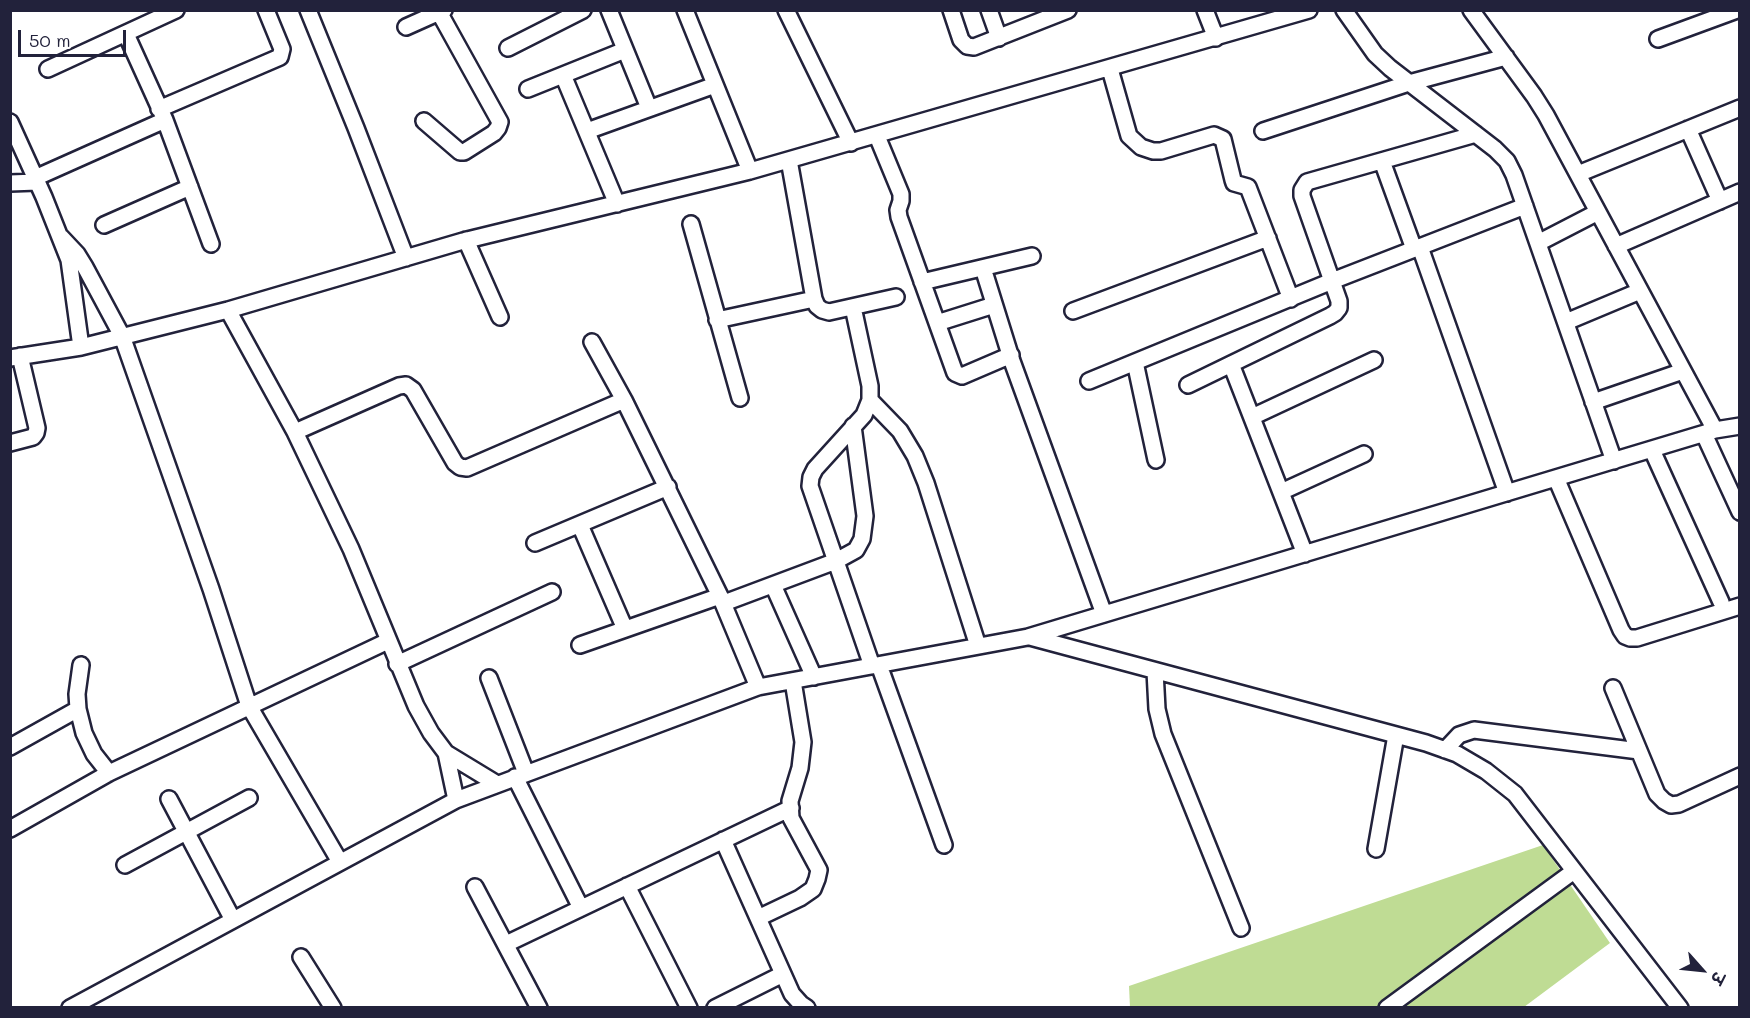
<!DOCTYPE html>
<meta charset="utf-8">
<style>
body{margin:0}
#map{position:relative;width:1750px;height:1018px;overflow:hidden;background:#fff;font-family:Mali,"Playpen Sans Deva",sans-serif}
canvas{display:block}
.frame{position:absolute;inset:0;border:12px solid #22223b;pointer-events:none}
.north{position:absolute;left:1672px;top:940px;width:60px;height:60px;-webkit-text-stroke:4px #fff;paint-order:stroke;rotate:117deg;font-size:16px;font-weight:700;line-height:24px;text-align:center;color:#22223b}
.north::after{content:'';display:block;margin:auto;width:21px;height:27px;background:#22223b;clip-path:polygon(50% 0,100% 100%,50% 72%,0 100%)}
.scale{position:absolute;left:18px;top:30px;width:108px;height:27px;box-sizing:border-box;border:3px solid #22223b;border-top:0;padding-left:8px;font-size:18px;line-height:21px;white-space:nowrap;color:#22223b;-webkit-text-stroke:4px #fff;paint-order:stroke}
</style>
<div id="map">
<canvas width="1750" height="1018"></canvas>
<div class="frame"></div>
<div class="north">उ</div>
<div class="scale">50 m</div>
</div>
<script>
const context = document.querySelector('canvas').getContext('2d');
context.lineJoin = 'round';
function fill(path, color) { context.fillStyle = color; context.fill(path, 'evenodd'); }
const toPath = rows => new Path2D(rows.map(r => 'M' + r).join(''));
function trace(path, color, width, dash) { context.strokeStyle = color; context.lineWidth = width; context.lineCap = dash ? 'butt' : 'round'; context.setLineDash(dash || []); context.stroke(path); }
fill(toPath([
 [1543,845,1610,943,1524,1007,1130,1007,1129,986]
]), '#bfdc94');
const minor = toPath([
 [308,10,356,128,406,258],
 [609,10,649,108],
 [685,10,750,171],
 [786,10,851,143],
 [951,10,961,40,967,46,974,47,1068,10],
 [989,10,999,38],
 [1205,10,1216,38],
 [1344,10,1375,54,1390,68,1495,149,1507,161,1514,175,1614,461],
 [1471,10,1534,96,1546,115,1715,430],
 [406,27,444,10],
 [126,34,165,120,211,244],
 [1658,39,1737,10],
 [508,48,583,10],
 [48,69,176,10],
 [1110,69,1129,136,1141,147,1153,151,1161,151,1214,135,1223,139,1233,180,1234,183,1248,187,1291,299],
 [563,75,617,204],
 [528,89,625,50],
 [159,109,280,57,282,49,266,10],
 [424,121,460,152,464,152,494,133,498,128,500,122,439,12],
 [10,122,44,197,69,260,81,347],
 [1688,129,1720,201],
 [587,131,715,85],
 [1263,131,1409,83,1506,57],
 [877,136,901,194,901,201,898,210,899,217,955,373,962,376,1011,355],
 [789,160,814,299,817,306,822,310,829,312,896,297],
 [1382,161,1414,249],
 [1578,174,1740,108],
 [35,178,165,120],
 [10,183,37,182],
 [691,224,740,398],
 [104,225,190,187],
 [61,237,77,254,85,267,122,336,211,589,249,706,340,862],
 [466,240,500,317],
 [1538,243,1598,212],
 [1616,246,1740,192],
 [1420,247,1507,493],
 [983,268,1012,361,1104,614],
 [922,282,1032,256],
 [853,307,870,386,870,400,864,415,815,469,811,477,810,486,872,666],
 [228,310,295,432,351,549,416,706,431,733,446,753,456,800],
 [1073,311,1268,238],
 [717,320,814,299],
 [1566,322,1640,291],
 [937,323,994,305],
 [592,342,624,400,720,596,758,687],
 [10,358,81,347,228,310,463,241,750,171,1309,10],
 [1135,362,1156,460],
 [1231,364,1305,554],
 [1089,381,1332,281,1525,206],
 [1188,385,1330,316,1335,313,1339,308,1339,301,1302,196,1302,190,1307,182,1476,134],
 [870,400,900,431,915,456,926,483,978,646],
 [1593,402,1683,371],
 [1252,417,1374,360],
 [295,432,399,386,406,385,413,390,455,463,460,467,467,468,624,400],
 [1704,434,1740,512],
 [10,443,33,437,36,433,37,428,20,356],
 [1652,450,1721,602],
 [1556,478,1621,630,1625,636,1630,638,1637,638,1740,606],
 [1281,492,1364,454],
 [580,525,625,629],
 [535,543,668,487],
 [773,585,814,677],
 [724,603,836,561,856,550,862,539,865,516,853,426],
 [1030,637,1426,743,1457,754,1486,771,1515,794,1680,1008],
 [580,645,720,596],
 [397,664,552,592],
 [81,665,77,694,78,709,84,733,94,754,109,773],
 [879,665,944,845],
 [1155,671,1157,709,1163,734,1241,928],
 [489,678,526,773],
 [1613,688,1657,794,1664,801,1671,805,1679,804,1740,776],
 [10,747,78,709],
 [1445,750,1459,735,1474,730,1639,751],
 [446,753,497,784],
 [515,777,581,908],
 [169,799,233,920],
 [10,829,109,773,388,641],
 [723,840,792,994,801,1004,807,1008],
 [1376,849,1396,735],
 [125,865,249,798],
 [627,886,689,1008],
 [475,887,539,1008],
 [758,918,800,898,813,889,817,879,819,870,791,818,790,801,800,768,803,742,793,681],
 [506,944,791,808],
 [301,957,333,1008],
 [70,1008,456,800,758,687,1028,637,1715,430,1740,426],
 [715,1008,783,974],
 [1387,1008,1574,871]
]);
trace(minor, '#22223b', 20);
trace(minor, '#fff', 15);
</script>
